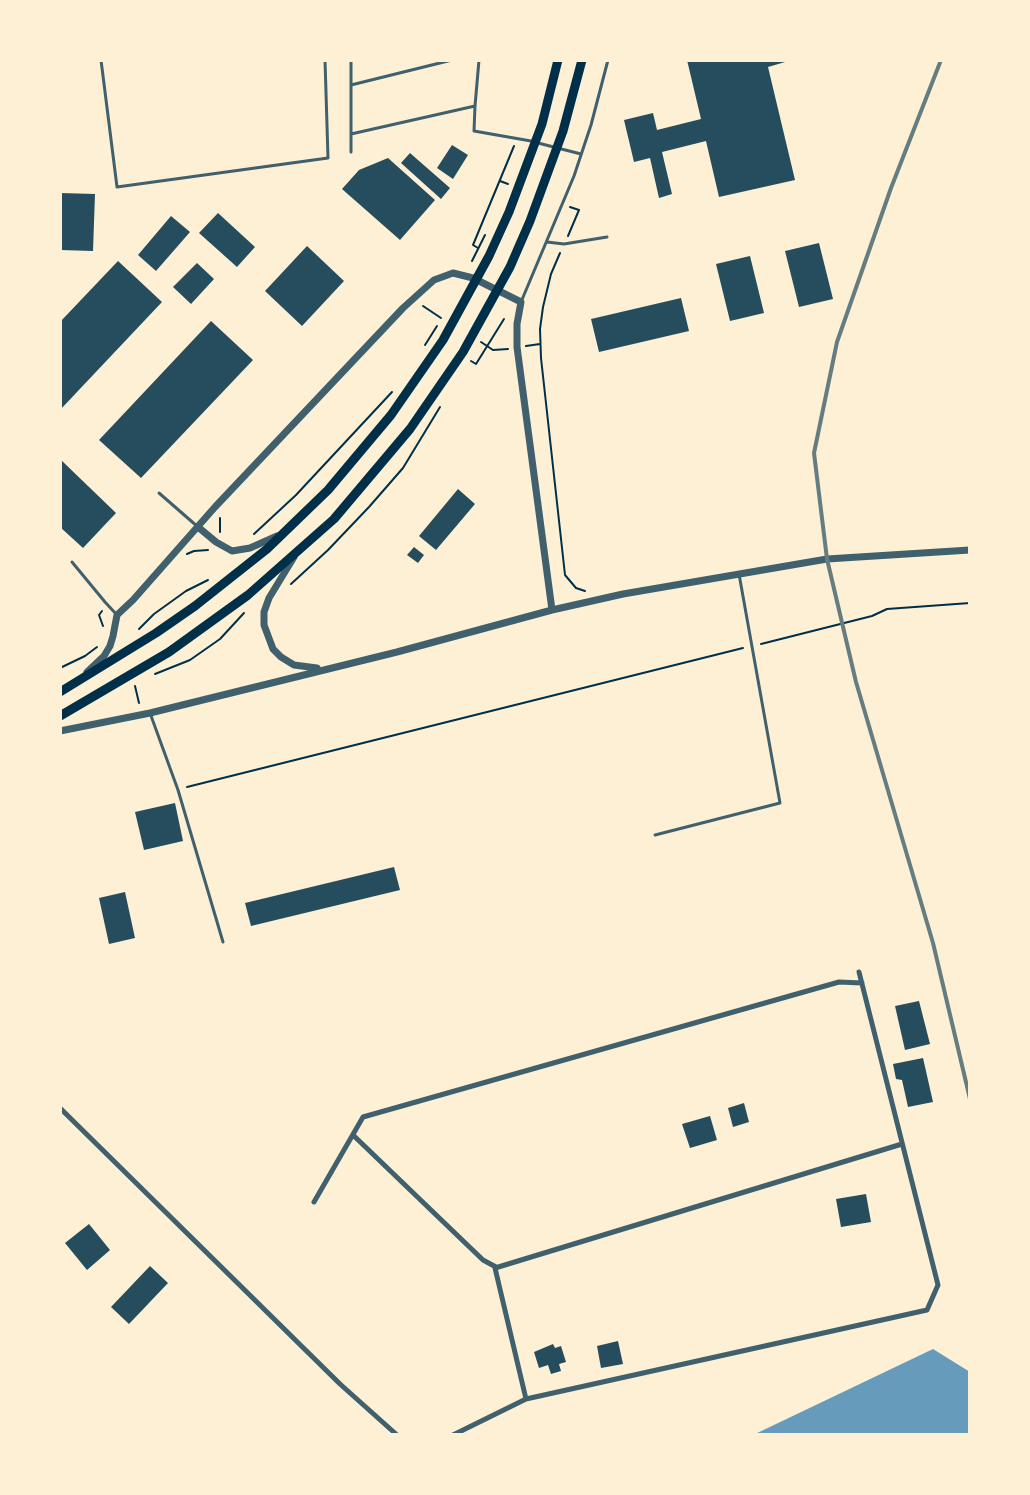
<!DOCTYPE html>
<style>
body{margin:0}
#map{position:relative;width:1030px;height:1495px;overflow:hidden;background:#fdf0d5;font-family:Raleway,sans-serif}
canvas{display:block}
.frame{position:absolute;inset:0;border:62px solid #fdf0d5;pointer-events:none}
</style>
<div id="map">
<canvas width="1030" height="1495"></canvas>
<div class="frame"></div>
</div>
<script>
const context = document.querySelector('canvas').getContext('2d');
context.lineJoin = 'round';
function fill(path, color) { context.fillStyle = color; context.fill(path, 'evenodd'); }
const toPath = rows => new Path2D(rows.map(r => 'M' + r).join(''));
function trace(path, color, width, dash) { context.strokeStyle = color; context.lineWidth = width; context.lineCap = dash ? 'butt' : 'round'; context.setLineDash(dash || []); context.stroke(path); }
fill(toPath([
 [933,1349,970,1372,970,1435,753,1435]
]), '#669bbc');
fill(toPath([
 [687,60,792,60,768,67,795,180,719,197,706,141,662,152,672,194,659,198,650,158,634,162,624,120,653,113,657,130,701,119],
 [452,145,468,155,453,179,437,168],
 [410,153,450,188,441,199,401,163],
 [388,158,435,200,400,240,342,189,359,170],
 [60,193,95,194,93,251,60,250],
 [218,213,255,247,237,267,199,233],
 [171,216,190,232,156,271,138,255],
 [819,243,833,299,799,307,785,251],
 [307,246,344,281,302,326,265,291],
 [750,256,764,313,730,321,716,264],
 [118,261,162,302,60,410,60,322],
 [197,263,214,279,191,304,173,287],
 [681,298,689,331,599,352,591,319],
 [211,321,253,360,141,478,99,440],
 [60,459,116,513,83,548,60,527],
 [458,489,475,504,436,550,419,536],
 [414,547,424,555,418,563,407,555],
 [175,803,183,841,144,850,135,812],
 [394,867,400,890,251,926,245,903],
 [125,892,135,938,109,944,99,898],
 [919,1001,930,1044,905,1050,895,1006],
 [923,1058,933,1102,908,1107,902,1080,896,1079,893,1064],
 [744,1103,749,1122,733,1127,728,1108],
 [710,1116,717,1140,690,1148,682,1124],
 [866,1194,871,1222,841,1227,836,1199],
 [89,1224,110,1250,87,1270,65,1243],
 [150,1266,168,1283,129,1324,111,1307],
 [618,1341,623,1364,601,1368,597,1346],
 [553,1344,555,1348,561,1346,566,1362,559,1364,561,1371,551,1374,548,1365,539,1368,534,1352]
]), '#264d5e');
trace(toPath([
 [500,181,508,184],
 [568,236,579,210,570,207],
 [478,248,473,245,514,146],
 [560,253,551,274,543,307,540,329,541,358,565,575,576,588,585,591],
 [472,261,485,235],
 [423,306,441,318],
 [481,342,493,350,508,349],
 [425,345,437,326],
 [526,346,540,344],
 [471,361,476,364,504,319],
 [220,518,220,532],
 [254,534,296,495,392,392],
 [187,554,194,551,208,550],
 [291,584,328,550,369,507,403,468,440,407],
 [102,611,99,615,103,626],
 [139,629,154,614,186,591,208,580],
 [761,644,872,616,887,609,970,603],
 [60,668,85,656,97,647],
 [155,674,190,660,220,639,244,613],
 [135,686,139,703],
 [187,787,743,648]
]), '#003049', 2);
trace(toPath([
 [101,60,117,187,328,158,325,60],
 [351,60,351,152],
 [351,85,452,60],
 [475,106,474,131,531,141],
 [351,134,475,106,479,60],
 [538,143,581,154],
 [547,242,564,244,607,237],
 [521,302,574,176,591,125,608,60],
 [159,493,198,527],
 [72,562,105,602,117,615],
 [150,713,178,790,223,942],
 [655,835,780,803,739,574]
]), '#3f606c', 3);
trace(toPath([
 [60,1108,340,1384,397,1435],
 [353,1135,483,1260,496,1267],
 [314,1202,363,1117,839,982,862,983],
 [526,1399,495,1268,902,1144],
 [453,1435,526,1399,927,1310,938,1285,859,972]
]), '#3f606c', 5);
trace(toPath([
 [198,527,216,542,232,551,250,548,277,536],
 [294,557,269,598,264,612,264,625,273,649,281,657,294,665,317,668],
 [87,672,104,656,110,646,113,636,117,615,133,600,215,507,403,308,434,280,453,273,473,278,521,302,517,324,517,347,552,610],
 [60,731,150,713,397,652,552,610,623,594,827,559,970,550]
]), '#3f606c', 7);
trace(toPath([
 [60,692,156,633,195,606,267,549,328,490,391,415,443,340,489,256,509,212,542,124,558,60],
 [60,716,169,652,248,595,334,519,410,429,463,352,510,267,530,221,563,131,582,60]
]), '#003049', 9);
trace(toPath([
 [941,60,891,188,837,342,814,453,827,559,856,682,933,943,970,1099]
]), '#657d81', 4);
</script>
